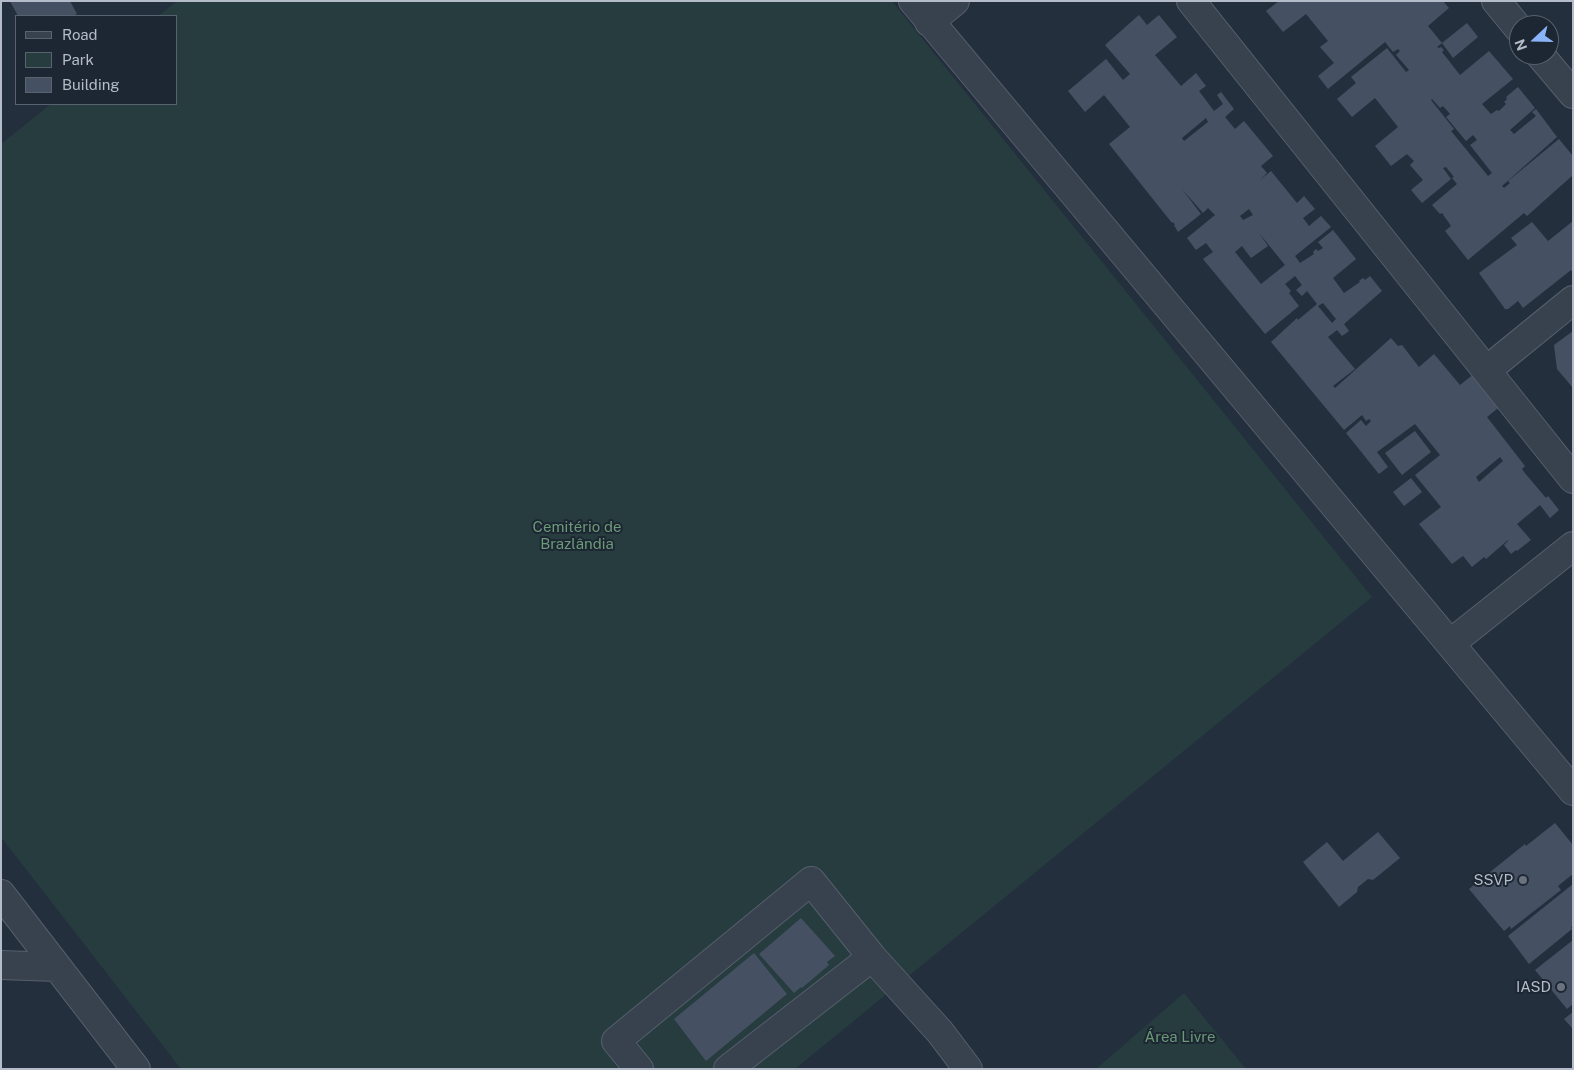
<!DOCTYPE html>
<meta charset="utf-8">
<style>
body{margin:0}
#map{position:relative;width:1574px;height:1070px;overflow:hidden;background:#242f3e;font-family:"Public Sans",sans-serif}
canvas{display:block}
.frame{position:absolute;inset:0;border:2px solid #b4bcc9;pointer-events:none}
.legend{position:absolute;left:15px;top:15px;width:162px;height:90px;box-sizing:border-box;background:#1d2633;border:1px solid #59626f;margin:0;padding:6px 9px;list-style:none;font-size:15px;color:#b4bcc9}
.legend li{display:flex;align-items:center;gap:10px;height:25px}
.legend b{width:25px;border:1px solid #59626f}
.north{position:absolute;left:1509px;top:15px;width:50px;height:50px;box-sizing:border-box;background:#1d2633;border:1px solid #59626f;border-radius:50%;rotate:249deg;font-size:14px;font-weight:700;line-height:20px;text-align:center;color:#b4bcc9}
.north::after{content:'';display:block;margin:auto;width:18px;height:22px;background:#8ab4f8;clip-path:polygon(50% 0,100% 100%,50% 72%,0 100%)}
</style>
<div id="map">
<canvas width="1574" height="1070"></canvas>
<div class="frame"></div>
<ul class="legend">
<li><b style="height:6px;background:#38414e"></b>Road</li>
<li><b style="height:14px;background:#263c3f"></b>Park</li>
<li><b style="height:14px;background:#455162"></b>Building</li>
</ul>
<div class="north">N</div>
</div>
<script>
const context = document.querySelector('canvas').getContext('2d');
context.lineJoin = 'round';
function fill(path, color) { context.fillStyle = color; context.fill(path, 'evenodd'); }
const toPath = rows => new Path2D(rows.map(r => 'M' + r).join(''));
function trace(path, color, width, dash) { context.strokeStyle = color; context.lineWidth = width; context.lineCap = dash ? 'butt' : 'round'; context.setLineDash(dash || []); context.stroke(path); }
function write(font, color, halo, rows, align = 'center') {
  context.font = font + ' "Public Sans",sans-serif'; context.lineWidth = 4; context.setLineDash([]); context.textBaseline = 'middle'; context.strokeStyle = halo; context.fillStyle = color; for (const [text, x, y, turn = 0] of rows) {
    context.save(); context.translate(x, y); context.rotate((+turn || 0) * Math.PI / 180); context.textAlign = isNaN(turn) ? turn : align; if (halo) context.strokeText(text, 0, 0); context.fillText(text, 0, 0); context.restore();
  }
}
fill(toPath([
 [177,1,892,1,1372,597,795,1069,181,1069,1,837,1,144,51,104,176,104,176,16,158,16],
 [1184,993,1246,1069,1096,1069]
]), '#263c3f');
fill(toPath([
 [10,1,70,1,77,14,72,16,18,16],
 [1279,1,1443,1,1449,8,1428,26,1442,43,1437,47,1439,48,1441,47,1444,50,1442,52,1460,75,1489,51,1513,79,1482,104,1491,114,1497,110,1499,111,1506,104,1504,102,1507,99,1506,97,1518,87,1535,108,1510,130,1514,134,1536,116,1532,112,1536,109,1557,137,1502,186,1504,188,1510,183,1508,181,1559,139,1573,156,1573,175,1527,216,1524,213,1468,260,1445,231,1451,226,1442,213,1440,214,1432,205,1457,184,1452,178,1454,177,1446,167,1443,168,1451,179,1422,203,1411,190,1423,180,1410,165,1414,161,1407,154,1391,166,1375,146,1398,127,1375,98,1352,117,1337,99,1356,83,1351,77,1387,48,1406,72,1409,70,1396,55,1400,51,1398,49,1393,52,1385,42,1328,89,1318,76,1334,63,1320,47,1328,41,1306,14,1283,32,1266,11],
 [1432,99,1440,108,1443,106,1450,114,1446,117,1466,141,1473,135,1477,140,1470,145,1492,173,1488,176,1451,131,1454,129,1431,100],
 [1139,15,1147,25,1159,15,1177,37,1155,55,1181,86,1196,73,1206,86,1199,91,1214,111,1223,104,1217,95,1221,92,1234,109,1225,117,1235,129,1244,121,1273,156,1261,166,1267,173,1260,180,1271,171,1297,203,1304,196,1315,209,1303,218,1309,226,1321,216,1331,227,1295,256,1300,263,1314,254,1313,252,1316,249,1318,251,1323,248,1318,242,1333,230,1356,259,1333,278,1344,293,1360,282,1359,281,1363,278,1365,280,1370,276,1382,291,1344,324,1349,331,1342,336,1337,330,1328,337,1355,369,1333,386,1335,388,1391,338,1398,346,1402,345,1419,367,1434,354,1460,385,1475,373,1502,405,1487,417,1525,466,1522,469,1524,472,1546,498,1548,496,1559,510,1550,518,1540,505,1517,524,1531,540,1517,551,1516,550,1511,554,1504,545,1508,541,1508,540,1486,559,1484,557,1472,567,1463,556,1452,564,1419,524,1441,507,1415,475,1440,455,1415,424,1377,452,1388,467,1379,474,1346,433,1361,420,1366,426,1371,421,1369,419,1366,421,1362,415,1344,430,1271,342,1297,318,1298,320,1317,304,1307,291,1302,296,1296,290,1302,285,1295,276,1285,284,1291,291,1289,293,1299,306,1265,334,1203,259,1213,252,1206,243,1196,250,1187,238,1215,215,1208,208,1203,213,1182,189,1201,214,1178,232,1174,225,1175,225,1173,222,1172,223,1109,144,1130,127,1104,95,1085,112,1068,91,1106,59,1123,80,1130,74,1105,45],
 [1206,118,1208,122,1184,141,1182,138],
 [1249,209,1253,215,1243,220,1240,216],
 [1259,233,1285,265,1261,284,1235,252,1242,246,1251,258,1268,246],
 [1323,303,1336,319,1332,323,1318,306],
 [1500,457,1503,461,1479,482,1476,477],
 [1467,23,1478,37,1453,58,1442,43],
 [1573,221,1573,273,1571,270,1523,308,1518,301,1508,309,1505,309,1479,273,1517,245,1511,238,1532,222,1548,241],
 [1573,331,1573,388,1557,369,1554,345],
 [1415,431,1431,452,1402,475,1385,453],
 [1411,478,1422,492,1404,506,1393,492],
 [1555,823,1573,845,1573,874,1558,886,1561,890,1511,929,1510,926,1504,931,1469,889,1525,844,1526,846],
 [1378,832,1400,858,1373,880,1368,879,1358,887,1357,892,1339,907,1303,862,1327,842,1343,861],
 [1573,884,1573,926,1571,927,1572,929,1529,964,1508,936],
 [801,918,835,956,827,962,829,965,802,988,801,987,794,993,759,954],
 [1573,940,1573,1004,1567,1009,1535,970],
 [754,953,787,994,706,1061,674,1019],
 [1573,1012,1573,1029,1564,1019]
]), '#455162');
const minor = toPath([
 [913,1,1573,791],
 [1191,1,1573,479],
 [1496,1,1519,29],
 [929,22,955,1],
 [1540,55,1573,94],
 [1487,370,1573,300],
 [1451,643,1573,546],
 [1,894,136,1069],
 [1,965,57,967],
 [639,1069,616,1041,811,881,872,957,940,1032,968,1069],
 [728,1069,872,957]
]);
trace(minor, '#565f6c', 30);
trace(minor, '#38414e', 28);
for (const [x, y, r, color] of [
 [1523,880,5,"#6b7280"],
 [1561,987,5,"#6b7280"]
]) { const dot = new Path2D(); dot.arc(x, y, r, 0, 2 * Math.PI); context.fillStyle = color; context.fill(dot); trace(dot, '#1d2633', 2); }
write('15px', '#6b9a76', '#1d2633', [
 ["Cemitério de",577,527],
 ["Brazlândia",577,544],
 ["Área Livre",1180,1037]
]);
write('15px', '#b4bcc9', '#1d2633', [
 ["SSVP",1513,880],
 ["IASD",1551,987]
], 'right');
</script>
